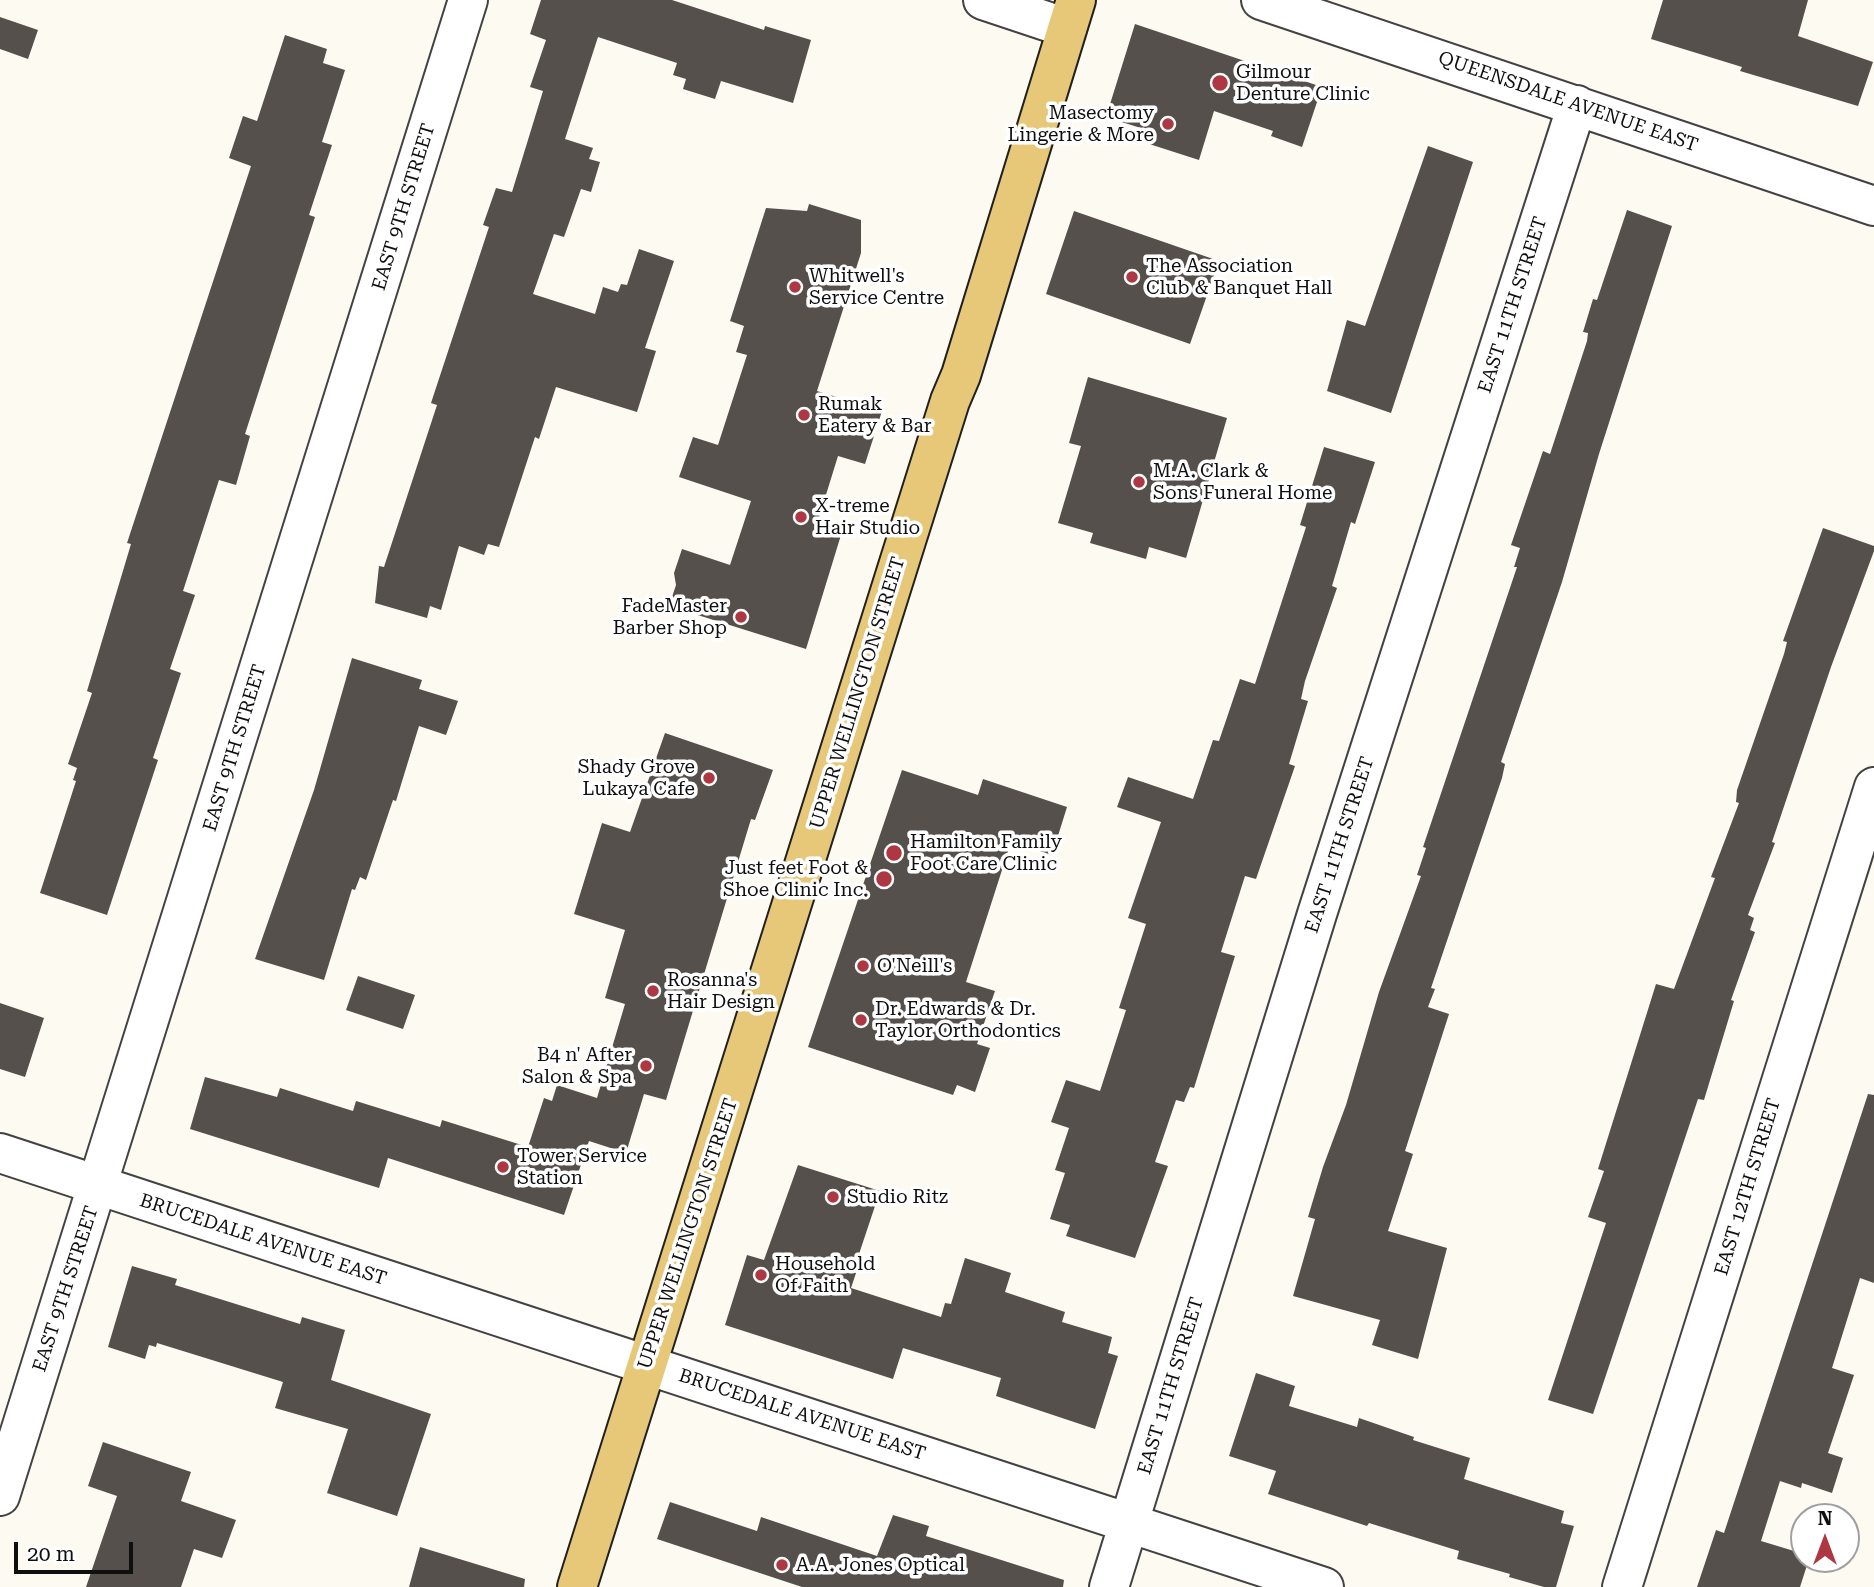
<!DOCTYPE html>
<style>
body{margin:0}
#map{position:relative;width:1874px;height:1587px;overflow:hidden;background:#fdfaf2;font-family:"Roboto Serif",serif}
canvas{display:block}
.north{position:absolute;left:1790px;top:1503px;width:70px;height:70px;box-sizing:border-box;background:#fff;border:2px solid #9f9f9f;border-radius:50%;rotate:0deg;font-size:19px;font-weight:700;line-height:28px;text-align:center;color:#0f0f0f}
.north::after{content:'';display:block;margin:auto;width:24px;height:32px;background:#ad3843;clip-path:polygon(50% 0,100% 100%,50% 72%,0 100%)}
.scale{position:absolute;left:14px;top:1542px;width:119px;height:32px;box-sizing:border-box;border:4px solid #0f0f0f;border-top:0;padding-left:9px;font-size:21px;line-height:24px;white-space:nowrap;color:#0f0f0f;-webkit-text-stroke:5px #fff;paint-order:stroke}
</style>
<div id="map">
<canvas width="1874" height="1587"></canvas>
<div class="north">N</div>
<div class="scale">20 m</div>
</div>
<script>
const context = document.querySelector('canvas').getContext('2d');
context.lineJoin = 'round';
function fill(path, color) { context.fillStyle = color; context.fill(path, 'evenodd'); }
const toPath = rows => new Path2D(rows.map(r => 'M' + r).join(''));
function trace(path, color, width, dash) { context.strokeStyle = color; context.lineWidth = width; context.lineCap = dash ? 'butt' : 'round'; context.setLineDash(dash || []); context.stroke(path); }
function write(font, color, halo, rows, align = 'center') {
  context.font = font + ' "Roboto Serif",serif'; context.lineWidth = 7; context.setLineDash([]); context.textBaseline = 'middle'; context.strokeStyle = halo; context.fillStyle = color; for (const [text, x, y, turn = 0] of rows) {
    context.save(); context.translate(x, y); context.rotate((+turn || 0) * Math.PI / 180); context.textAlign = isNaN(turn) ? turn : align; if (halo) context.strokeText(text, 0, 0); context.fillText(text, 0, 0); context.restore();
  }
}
fill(toPath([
 [541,0,672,0,764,30,765,26,811,40,793,103,721,81,715,99,683,89,686,79,673,75,677,63,598,37,565,139,593,148,589,159,600,162,591,192,581,189,564,237,554,234,533,294,595,314,603,287,618,292,621,284,627,285,639,249,674,261,645,348,656,351,637,412,556,387,539,439,535,437,499,547,488,544,484,555,459,546,441,610,430,606,427,618,375,603,379,566,384,567,437,405,431,403,489,227,483,225,496,188,512,192,543,91,530,87,546,40,530,34],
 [1663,0,1808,0,1798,36,1873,62,1858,106,1740,71,1742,67,1651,39],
 [0,17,38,30,28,59,0,49],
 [1135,24,1322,87,1302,147,1271,136,1273,131,1214,111,1199,160,1143,142,1147,130,1106,117],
 [285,35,327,49,323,63,345,70,322,142,332,145,309,215,315,217,245,434,250,436,236,485,219,480,183,591,195,595,170,669,181,673,153,758,158,760,107,915,40,893,76,781,73,780,77,768,68,764,92,693,87,691,131,544,127,543,251,166,229,158,243,116,257,121],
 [1428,146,1473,162,1391,413,1327,391,1347,320,1365,326],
 [809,204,861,220,861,253,817,391,882,411,865,464,838,456,816,527,841,535,806,649,669,606,676,585,674,573,682,549,730,565,751,501,679,477,693,437,718,445,747,355,736,352,744,326,730,321,766,208,807,211],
 [1627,210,1672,226,1599,454,1562,582,1501,762,1505,764,1502,778,1431,988,1435,989,1428,1007,1449,1014,1405,1151,1413,1154,1388,1231,1447,1248,1418,1359,1372,1345,1380,1320,1293,1296,1315,1219,1308,1217,1323,1167,1346,1105,1379,992,1421,876,1417,875,1426,848,1423,847,1517,567,1514,567,1520,548,1511,545,1543,451,1550,454,1587,341,1588,333,1583,332,1593,299,1597,300],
 [1074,211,1219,261,1190,344,1046,294],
 [1088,377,1227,418,1186,558,1149,547,1146,559,1090,543,1093,533,1058,523,1081,446,1069,443],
 [1324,447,1375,462,1355,524,1351,522,1332,586,1337,588,1305,681,1301,699,1308,701,1289,764,1295,766,1256,879,1245,876,1221,952,1235,956,1194,1088,1190,1087,1184,1102,1176,1100,1155,1162,1168,1166,1135,1258,1066,1236,1070,1225,1050,1219,1065,1173,1055,1170,1069,1128,1051,1122,1066,1080,1100,1091,1126,1010,1119,1008,1146,924,1128,918,1161,822,1117,807,1128,777,1193,799,1213,740,1219,741,1240,679,1255,684,1306,527,1300,525],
 [1823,528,1874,546,1874,551,1831,667,1772,842,1775,843,1748,915,1754,918,1750,930,1755,932,1731,1000,1734,1001,1704,1100,1698,1099,1593,1414,1548,1400,1606,1223,1588,1217,1604,1171,1598,1169,1656,984,1674,989,1715,878,1711,877,1739,803,1736,802,1737,790,1784,654,1787,642,1783,641],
 [352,658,422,680,419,689,458,701,446,735,419,726,396,801,393,800,366,880,360,877,355,890,352,889,324,980,255,959,314,790],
 [665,733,773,770,755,820,751,819,666,1100,644,1094,626,1153,589,1141,564,1215,388,1158,379,1188,190,1129,205,1077,277,1097,280,1088,353,1111,356,1101,440,1127,442,1120,528,1147,544,1098,552,1101,557,1085,597,1098,625,1004,605,998,625,930,574,914,602,823,630,832],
 [902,770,978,795,983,779,1067,807,1052,855,1011,842,966,982,995,991,977,1044,990,1048,975,1092,957,1085,953,1095,808,1047],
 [358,976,415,995,403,1029,346,1010],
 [0,1003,44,1018,25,1077,0,1069],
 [1868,1094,1874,1095,1874,1283,1860,1278,1832,1368,1854,1375,1828,1453,1843,1458,1832,1493,1802,1483,1801,1488,1780,1481,1761,1541,1804,1554,1804,1559,1809,1559,1800,1587,1697,1587,1716,1530,1724,1533],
 [798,1165,880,1191,857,1260,860,1261,851,1288,941,1317,945,1303,951,1304,965,1258,1011,1273,1005,1292,1065,1312,1062,1322,1112,1337,1108,1353,1118,1356,1095,1429,996,1396,1001,1378,903,1348,893,1379,725,1325,747,1255,764,1260],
 [132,1266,177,1279,175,1285,300,1324,302,1317,345,1330,331,1380,431,1414,397,1516,327,1493,348,1429,275,1408,283,1382,157,1343,156,1347,149,1345,145,1359,108,1347],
 [1256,1373,1295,1386,1289,1406,1357,1427,1359,1418,1414,1437,1413,1440,1470,1458,1464,1479,1564,1511,1561,1523,1574,1526,1556,1587,1544,1587,1509,1577,1510,1574,1457,1559,1459,1551,1369,1523,1367,1526,1268,1494,1276,1471,1229,1456],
 [103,1442,191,1472,181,1501,236,1520,222,1558,194,1549,181,1587,86,1587,117,1496,88,1486],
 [670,1502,757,1531,761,1517,877,1556,893,1515,929,1526,926,1536,1064,1580,1063,1587,802,1587,657,1539],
 [420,1547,525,1579,524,1587,409,1587]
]), '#56504c');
const minor = toPath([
 [983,0,1067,28],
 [1261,0,1874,206],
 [0,1153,1324,1587],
 [0,1496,468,0],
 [1109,1587,1317,914,1577,105],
 [1622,1587,1874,787]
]);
const major = toPath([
 [577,1587,950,401,961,375,1076,0]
]);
trace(minor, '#424242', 42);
trace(major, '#202020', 42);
trace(minor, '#fff', 38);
trace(major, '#e7c778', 38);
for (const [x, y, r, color] of [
 [1220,83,9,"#ad3843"],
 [1168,124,7,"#ad3843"],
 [1132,277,7,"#ad3843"],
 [795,287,7,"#ad3843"],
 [804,415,7,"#ad3843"],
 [1139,482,7,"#ad3843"],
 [801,517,7,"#ad3843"],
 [741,617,7,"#ad3843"],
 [709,778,7,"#ad3843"],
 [894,853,9,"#ad3843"],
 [884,879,9,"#ad3843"],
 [863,966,7,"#ad3843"],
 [653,991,7,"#ad3843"],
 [861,1020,7,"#ad3843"],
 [646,1066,7,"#ad3843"],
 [503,1167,7,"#ad3843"],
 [833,1197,7,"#ad3843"],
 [761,1275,7,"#ad3843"],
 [782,1565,7,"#ad3843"]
]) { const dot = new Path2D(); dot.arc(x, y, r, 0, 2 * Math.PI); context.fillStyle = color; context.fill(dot); trace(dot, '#fff', 2.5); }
write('19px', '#0f0f0f', '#fff', [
 ["Gilmour",1236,72],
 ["Denture Clinic",1236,94],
 ["Masectomy",1154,113,"right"],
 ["Lingerie & More",1154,135,"right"],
 ["The Association",1146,266],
 ["Club & Banquet Hall",1146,288],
 ["Whitwell's",809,276],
 ["Service Centre",809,298],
 ["Rumak",818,404],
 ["Eatery & Bar",818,426],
 ["M.A. Clark &",1153,471],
 ["Sons Funeral Home",1153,493],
 ["X-treme",815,506],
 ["Hair Studio",815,528],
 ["FadeMaster",727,606,"right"],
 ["Barber Shop",727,628,"right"],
 ["Shady Grove",695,767,"right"],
 ["Lukaya Cafe",695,789,"right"],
 ["Hamilton Family",910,842],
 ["Foot Care Clinic",910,864],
 ["Just feet Foot &",868,868,"right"],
 ["Shoe Clinic Inc.",868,890,"right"],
 ["O'Neill's",877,966],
 ["Rosanna's",667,980],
 ["Hair Design",667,1002],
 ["Dr. Edwards & Dr.",875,1009],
 ["Taylor Orthodontics",875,1031],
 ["B4 n' After",632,1055,"right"],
 ["Salon & Spa",632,1077,"right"],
 ["Tower Service",517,1156],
 ["Station",517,1178],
 ["Studio Ritz",847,1197],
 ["Household",775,1264],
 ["Of Faith",775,1286],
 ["A.A. Jones Optical",796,1565]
], 'left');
write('19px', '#0f0f0f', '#fff', [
 ["QUEENSDALE AVENUE EAST",1568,102,19],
 ["EAST 9TH STREET",404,207,-73],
 ["EAST 11TH STREET",1513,305,-72],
 ["UPPER WELLINGTON STREET",858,693,-73],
 ["EAST 9TH STREET",235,748,-73],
 ["EAST 11TH STREET",1340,845,-72],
 ["EAST 12TH STREET",1748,1187,-73],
 ["UPPER WELLINGTON STREET",688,1234,-72],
 ["BRUCEDALE AVENUE EAST",263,1240,18],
 ["EAST 9TH STREET",66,1289,-72],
 ["EAST 11TH STREET",1171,1386,-73],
 ["BRUCEDALE AVENUE EAST",802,1415,18]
]);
</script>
